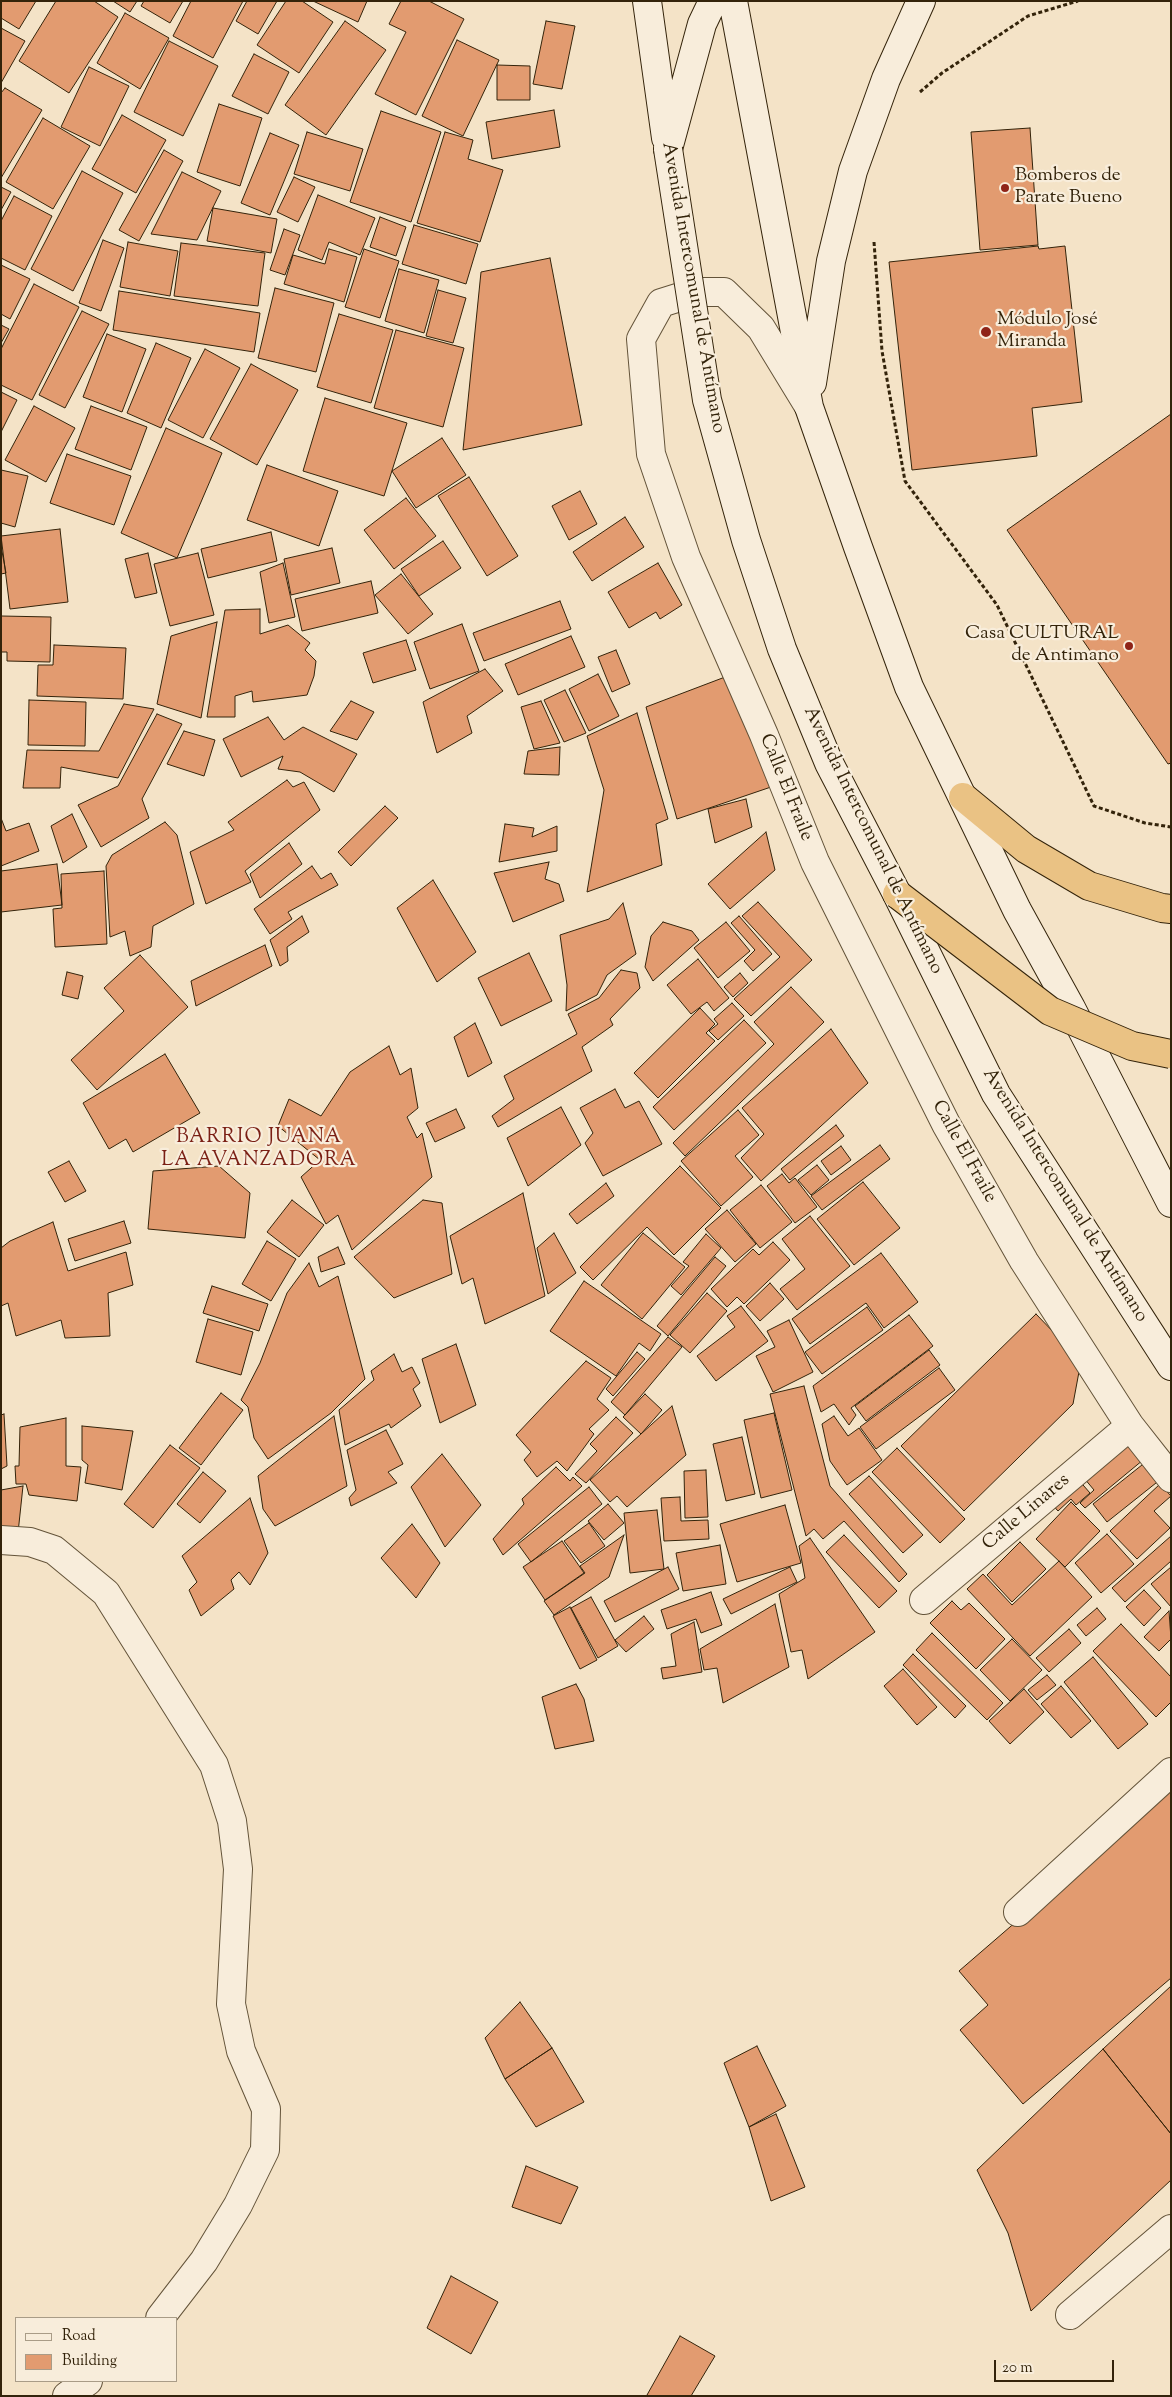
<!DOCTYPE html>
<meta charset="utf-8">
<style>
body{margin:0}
#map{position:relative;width:1172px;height:2397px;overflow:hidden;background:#f4e3c7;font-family:"Sorts Mill Goudy",serif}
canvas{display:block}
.frame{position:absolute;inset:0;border:2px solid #33230a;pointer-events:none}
.legend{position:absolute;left:15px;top:2317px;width:162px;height:65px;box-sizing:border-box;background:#f8eddb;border:1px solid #a99c87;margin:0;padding:6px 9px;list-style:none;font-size:15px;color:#33230a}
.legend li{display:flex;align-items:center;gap:10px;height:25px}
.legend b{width:25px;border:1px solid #a99c87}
.scale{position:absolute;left:994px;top:2360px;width:120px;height:22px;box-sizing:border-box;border:2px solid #33230a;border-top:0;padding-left:6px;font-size:15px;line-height:18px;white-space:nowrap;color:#33230a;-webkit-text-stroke:4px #f8eddb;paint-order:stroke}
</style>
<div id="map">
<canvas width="1172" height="2397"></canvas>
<div class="frame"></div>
<ul class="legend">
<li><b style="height:6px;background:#f8eddb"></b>Road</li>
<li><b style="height:14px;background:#e29b70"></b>Building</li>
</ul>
<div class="scale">20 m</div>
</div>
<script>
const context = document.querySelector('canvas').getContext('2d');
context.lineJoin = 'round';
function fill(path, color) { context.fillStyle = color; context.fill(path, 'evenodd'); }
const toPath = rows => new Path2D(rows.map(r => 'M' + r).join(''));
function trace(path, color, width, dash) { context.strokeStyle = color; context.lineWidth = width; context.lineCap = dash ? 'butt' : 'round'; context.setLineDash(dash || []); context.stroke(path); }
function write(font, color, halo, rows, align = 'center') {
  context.font = font + ' "Sorts Mill Goudy",serif'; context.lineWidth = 4.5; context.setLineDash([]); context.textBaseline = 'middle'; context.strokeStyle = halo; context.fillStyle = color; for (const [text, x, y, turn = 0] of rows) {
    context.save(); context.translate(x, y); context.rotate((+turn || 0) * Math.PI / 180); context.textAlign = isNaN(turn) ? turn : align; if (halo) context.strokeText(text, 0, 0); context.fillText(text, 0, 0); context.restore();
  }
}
const building = toPath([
 [1,1,36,1,19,29,1,18,1,1],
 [56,1,94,1,118,17,69,93,19,61,56,1],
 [113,1,137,1,130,12,113,1],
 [144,1,183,1,170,23,141,6,144,1],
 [191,1,243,1,213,58,173,36,191,1],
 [247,1,277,1,258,34,236,21,247,1],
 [286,1,302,1,333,22,299,73,257,45,286,1],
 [313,1,367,1,358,22,313,1],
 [401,1,429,1,464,19,416,115,375,94,406,32,389,24,401,1],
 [125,13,169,38,140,89,97,63,125,13],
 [345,21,386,50,326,135,285,105,345,21],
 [546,21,575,26,562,89,533,84,546,21],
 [1,28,25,41,1,83,1,28],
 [457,40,499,60,463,136,422,116,457,40],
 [169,41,218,66,183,136,134,112,169,41],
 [254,54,289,72,268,114,232,96,254,54],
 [497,65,530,66,530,100,497,100,497,65],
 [89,67,129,86,100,146,61,127,89,67],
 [5,88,42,110,1,178,1,93,5,88],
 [219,104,262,118,240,186,197,172,219,104],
 [554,110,560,147,492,159,486,122,554,110],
 [381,111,441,132,411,222,350,202,381,111],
 [122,115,166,140,136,193,92,169,122,115],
 [43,118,90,146,53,209,6,182,43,118],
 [1030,128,1038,245,980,250,971,132,1030,128],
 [307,132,363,149,350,191,294,174,307,132],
 [445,132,473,140,468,159,503,170,480,242,417,223,445,132],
 [270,133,299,145,270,215,241,203,270,133],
 [164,150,183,161,139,241,119,230,164,150],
 [82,171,123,193,73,291,31,269,82,171],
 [182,172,221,191,197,240,151,234,182,172],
 [294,177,315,187,298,222,277,212,294,177],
 [1,187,11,192,1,210,1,187],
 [318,195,375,218,360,255,329,242,322,260,298,250,318,195],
 [14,196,52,216,25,270,1,258,1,221,14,196],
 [213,208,277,219,271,253,207,241,213,208],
 [380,217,406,227,396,256,370,247,380,217],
 [414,225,478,244,466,284,402,264,414,225],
 [284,229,300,235,285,275,270,270,284,229],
 [103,240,124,248,101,311,79,303,103,240],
 [128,242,178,251,170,296,120,287,128,242],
 [181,243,265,253,258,306,174,296,181,243],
 [1038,246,1039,249,1065,246,1082,402,1032,408,1037,456,912,470,889,262,1038,246],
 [329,249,357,257,344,302,284,284,293,255,325,264,329,249],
 [364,249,399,261,380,318,345,307,364,249],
 [550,258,582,425,463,450,481,272,550,258],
 [1,265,30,279,10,319,1,314,1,265],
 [399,269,439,280,424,333,385,321,399,269],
 [34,284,79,307,32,400,1,385,1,349,34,284],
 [275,288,334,303,316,372,258,358,275,288],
 [438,290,466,298,453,343,426,336,438,290],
 [119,291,260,313,254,352,113,330,119,291],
 [82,311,109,324,65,408,39,395,82,311],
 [339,314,393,330,371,403,317,387,339,314],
 [1,325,9,329,1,343,1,325],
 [396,330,464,348,443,427,374,408,396,330],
 [107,334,146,349,122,412,83,397,107,334],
 [156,343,191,358,161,428,127,413,156,343],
 [205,349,240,368,203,438,168,420,205,349],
 [251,364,298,390,257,465,210,439,251,364],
 [1,392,17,400,1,432,1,392],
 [325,398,407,423,384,496,303,471,325,398],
 [34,406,75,428,46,482,5,460,34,406],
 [91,406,147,427,131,470,75,449,91,406],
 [1171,414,1171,763,1168,764,1007,530,1171,414],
 [166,428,222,453,177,558,121,533,166,428],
 [442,438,466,475,416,508,392,471,442,438],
 [67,454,131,476,114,525,50,503,67,454],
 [267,465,338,491,319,546,247,520,267,465],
 [1,470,28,476,15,527,1,523,1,470],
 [469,477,518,556,487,576,438,496,469,477],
 [580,491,597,524,569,540,552,506,580,491],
 [406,498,436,536,394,569,364,530,406,498],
 [625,517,644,547,592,581,573,552,625,517],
 [60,529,68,602,10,609,1,536,60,529],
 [271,532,277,561,208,578,201,549,271,532],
 [443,541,461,568,419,596,401,569,443,541],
 [1,546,6,573,1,574,1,546],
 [332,548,340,583,291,595,284,559,332,548],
 [148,553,157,593,135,598,125,559,148,553],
 [198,553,214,615,170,626,154,564,198,553],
 [283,563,295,617,269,623,260,572,283,563],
 [658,563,682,605,660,619,656,612,629,628,608,592,658,563],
 [401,574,433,614,408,634,375,595,401,574],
 [371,581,378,613,302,631,295,599,371,581],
 [560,601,571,629,484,661,473,633,560,601],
 [260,609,260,634,288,625,310,643,305,650,316,661,314,676,307,695,253,702,252,691,235,696,235,717,207,717,225,610,260,609],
 [1,616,51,617,50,662,7,661,7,652,1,652,1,616],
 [217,622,201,718,157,704,171,636,217,622],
 [462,624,479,671,430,689,414,642,462,624],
 [571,636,585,667,518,695,505,664,571,636],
 [406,640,416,670,373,683,363,653,406,640],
 [54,645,126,648,123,699,37,696,38,665,53,665,54,645],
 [616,650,630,684,612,692,598,657,616,650],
 [485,669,503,691,467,716,472,733,437,753,423,702,485,669],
 [598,674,619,716,589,731,569,689,598,674],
 [733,674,771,787,677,819,646,707,733,674],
 [565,690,586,733,564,742,544,700,565,690],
 [29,700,86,702,85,746,28,745,29,700],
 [351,701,374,712,357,740,330,731,351,701],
 [541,701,560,743,534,749,521,707,541,701],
 [124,704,154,709,118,778,61,767,60,788,23,788,27,750,99,751,124,704],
 [637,713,668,819,656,824,662,865,587,892,604,790,587,736,637,713],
 [157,714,182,724,142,799,149,818,101,847,78,805,118,786,157,714],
 [268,717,284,740,303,727,357,754,334,792,300,772,278,769,283,756,241,777,223,739,268,717],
 [184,731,215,740,204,776,167,764,184,731],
 [560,747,559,775,524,774,528,751,560,747],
 [287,780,293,787,304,782,320,810,245,871,251,882,206,904,190,852,234,830,228,822,287,780],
 [746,799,752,827,715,843,708,809,746,799],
 [385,806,398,818,351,866,338,852,385,806],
 [72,814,87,847,63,863,51,826,72,814],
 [1,818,6,831,29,823,39,851,1,866,1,818],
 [165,822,177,835,194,904,153,926,151,947,130,956,125,931,110,937,106,866,112,855,165,822],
 [505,824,534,828,532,837,557,826,557,851,499,862,505,824],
 [766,832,775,870,730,909,708,884,766,832],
 [289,843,302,864,260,898,250,874,289,843],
 [549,862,545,879,559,884,564,901,513,922,494,873,549,862],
 [57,864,62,905,1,912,1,871,57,864],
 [312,866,321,879,331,873,338,885,288,912,292,919,270,934,254,909,312,866],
 [104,871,107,944,55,947,53,909,62,908,61,874,104,871],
 [433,880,476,952,437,982,397,908,433,880],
 [758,902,812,960,751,1016,734,999,780,957,742,916,758,902],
 [623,903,636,954,607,975,597,995,566,1011,567,985,560,935,609,919,623,903],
 [302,916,309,932,287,947,288,961,280,966,270,940,302,916],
 [739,916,772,954,753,971,744,961,755,950,731,923,739,916],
 [663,922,692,931,699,940,653,981,645,967,651,936,663,922],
 [726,922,750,951,718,978,694,948,726,922],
 [265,945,272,966,196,1006,191,981,265,945],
 [529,953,552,1001,501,1026,478,978,529,953],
 [140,955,188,1007,97,1090,71,1060,124,1011,104,988,140,955],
 [698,959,729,998,714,1011,707,1002,691,1014,667,985,698,959],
 [621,970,637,973,640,988,610,1019,613,1025,582,1047,592,1071,498,1127,492,1116,514,1099,504,1076,577,1034,568,1014,599,998,621,970],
 [67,972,83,976,78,999,62,995,67,972],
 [740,973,748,983,733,997,724,987,740,973],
 [791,987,824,1022,685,1156,673,1143,774,1044,754,1022,791,987],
 [732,1003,744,1016,718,1040,709,1031,718,1024,714,1019,732,1003],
 [700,1008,715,1024,706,1033,715,1041,658,1098,634,1073,700,1008],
 [744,1020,766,1043,674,1130,653,1107,744,1020],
 [475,1023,492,1063,468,1077,454,1037,475,1023],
 [831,1029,868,1083,761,1181,741,1158,764,1134,742,1108,831,1029],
 [389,1046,400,1075,411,1068,418,1108,407,1117,417,1138,422,1133,432,1177,352,1250,338,1215,326,1224,301,1177,320,1160,278,1126,289,1099,321,1116,350,1072,389,1046],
 [165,1054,200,1113,133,1152,126,1139,109,1149,83,1103,165,1054],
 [615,1089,625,1108,639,1101,662,1144,603,1176,585,1143,593,1133,580,1108,615,1089],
 [561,1107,581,1145,528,1186,507,1138,561,1107],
 [456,1109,465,1128,435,1142,426,1123,456,1109],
 [738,1110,759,1135,735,1156,753,1177,721,1206,681,1161,738,1110],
 [836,1125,844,1136,790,1180,781,1169,836,1125],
 [880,1145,890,1159,822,1210,811,1196,880,1145],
 [841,1146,851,1160,831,1175,821,1161,841,1146],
 [69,1161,86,1191,65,1202,48,1172,69,1161],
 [817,1165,829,1180,811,1195,798,1180,817,1165],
 [219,1166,250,1193,245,1238,148,1229,153,1171,219,1166],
 [680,1166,721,1208,674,1255,647,1227,593,1280,580,1267,680,1166],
 [782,1174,789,1183,795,1178,817,1207,795,1223,767,1186,782,1174],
 [863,1182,900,1228,854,1265,817,1219,863,1182],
 [606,1183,614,1196,577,1224,569,1214,606,1183],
 [761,1185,792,1222,760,1248,730,1210,761,1185],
 [523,1193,545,1296,485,1324,473,1278,462,1284,450,1236,523,1193],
 [292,1200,324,1225,299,1257,267,1232,292,1200],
 [423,1200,442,1203,452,1274,394,1298,354,1257,423,1200],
 [727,1210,756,1244,735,1262,705,1229,727,1210],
 [810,1216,850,1266,797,1310,780,1289,805,1269,782,1239,810,1216],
 [124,1221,131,1243,75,1261,68,1239,124,1221],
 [53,1222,68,1271,126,1252,133,1285,108,1293,110,1336,65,1338,61,1320,16,1336,8,1303,1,1306,1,1248,10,1241,53,1222],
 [554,1233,576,1273,548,1294,537,1248,554,1233],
 [643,1233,685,1267,642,1319,601,1285,643,1233],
 [706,1234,721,1248,681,1295,671,1286,689,1266,683,1262,706,1234],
 [267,1241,296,1259,271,1301,242,1284,267,1241],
 [773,1242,790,1260,744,1304,737,1297,727,1307,711,1289,753,1249,759,1255,773,1242],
 [338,1247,345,1264,321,1272,318,1257,338,1247],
 [881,1253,918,1302,884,1328,866,1303,810,1344,792,1319,881,1253],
 [715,1257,726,1266,668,1336,657,1326,715,1257],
 [309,1263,319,1287,338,1276,365,1379,331,1413,268,1459,254,1438,248,1407,241,1400,260,1363,287,1293,309,1263],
 [584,1281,661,1334,650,1351,639,1343,616,1376,550,1331,584,1281],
 [770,1283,784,1299,760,1321,746,1306,770,1283],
 [212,1286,268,1304,259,1331,203,1313,212,1286],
 [707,1293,727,1311,690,1353,670,1335,707,1293],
 [741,1306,768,1341,716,1381,697,1356,735,1327,727,1316,741,1306],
 [867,1307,883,1330,822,1374,805,1352,867,1307],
 [1036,1314,1081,1361,1073,1404,964,1511,901,1446,1036,1314],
 [909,1315,933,1346,851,1408,856,1415,849,1425,834,1404,821,1412,813,1386,909,1315],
 [208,1319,253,1332,241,1375,196,1362,208,1319],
 [789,1320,813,1372,773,1392,756,1356,775,1347,767,1331,789,1320],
 [668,1337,682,1347,625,1415,611,1402,668,1337],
 [456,1344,476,1405,440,1423,422,1359,456,1344],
 [929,1350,940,1365,866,1421,855,1406,929,1350],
 [637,1352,645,1359,613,1396,606,1389,637,1352],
 [394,1354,402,1372,412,1367,420,1383,413,1389,421,1406,391,1428,389,1424,345,1445,339,1410,374,1380,371,1371,394,1354],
 [586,1361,611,1378,597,1399,609,1410,589,1429,594,1434,567,1471,557,1461,537,1477,524,1460,531,1452,516,1435,586,1361],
 [939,1368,955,1390,876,1449,860,1427,939,1368],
 [804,1386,830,1486,907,1574,899,1582,844,1521,823,1539,814,1529,806,1536,770,1394,804,1386],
 [221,1393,243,1410,201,1465,179,1448,221,1393],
 [645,1394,662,1410,641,1434,623,1417,645,1394],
 [672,1406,686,1455,627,1507,617,1496,610,1502,590,1480,672,1406],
 [774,1413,792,1490,761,1498,744,1420,774,1413],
 [4,1414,7,1466,1,1469,1,1415,4,1414],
 [334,1416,347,1486,275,1526,263,1509,258,1476,334,1416],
 [834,1416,848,1436,859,1428,882,1460,847,1485,830,1461,822,1424,834,1416],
 [616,1417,633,1433,586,1483,575,1474,597,1451,590,1444,616,1417],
 [66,1418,66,1466,81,1467,77,1501,29,1495,26,1484,16,1484,15,1466,19,1466,20,1427,66,1418],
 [82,1426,133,1431,122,1490,85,1483,88,1465,82,1460,82,1426],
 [386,1430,403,1464,388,1472,397,1483,351,1506,349,1498,356,1490,347,1450,386,1430],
 [742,1437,755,1494,726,1501,713,1444,742,1437],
 [1127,1442,1143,1460,1085,1508,1080,1503,1094,1490,1084,1478,1127,1442],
 [170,1445,200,1468,153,1528,124,1504,170,1445],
 [897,1448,965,1519,940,1543,872,1472,897,1448],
 [442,1454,481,1505,445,1547,411,1487,442,1454],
 [1152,1457,1166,1475,1107,1522,1093,1504,1152,1457],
 [556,1467,570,1481,573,1477,582,1486,503,1555,493,1539,524,1504,522,1499,556,1467],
 [706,1470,708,1517,685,1518,684,1471,706,1470],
 [203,1472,226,1491,200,1523,177,1504,203,1472],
 [869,1476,923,1535,903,1553,849,1494,869,1476],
 [1077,1478,1090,1493,1076,1505,1071,1499,1058,1511,1050,1502,1077,1478],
 [1160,1484,1171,1496,1154,1511,1170,1528,1137,1559,1110,1531,1160,1484],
 [23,1486,18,1533,1,1535,1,1490,23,1486],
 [589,1487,602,1504,531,1562,518,1544,589,1487],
 [680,1497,681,1521,708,1520,709,1539,664,1541,661,1498,680,1497],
 [250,1498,268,1553,250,1585,239,1572,231,1580,234,1589,201,1616,189,1590,197,1582,182,1556,250,1498],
 [1071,1502,1100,1531,1065,1567,1036,1539,1071,1502],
 [608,1504,624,1523,604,1540,588,1521,608,1504],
 [785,1505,801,1563,737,1582,720,1524,785,1505],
 [657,1510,664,1569,630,1573,624,1513,657,1510],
 [589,1523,605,1546,581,1563,564,1541,589,1523],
 [412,1524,440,1563,416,1598,381,1558,412,1524],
 [1107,1534,1134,1564,1101,1593,1075,1563,1107,1534],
 [624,1535,609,1577,554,1615,544,1601,585,1573,580,1566,624,1535],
 [844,1535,897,1591,879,1608,826,1552,844,1535],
 [1171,1536,1171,1561,1125,1602,1112,1588,1171,1536],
 [810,1538,875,1632,808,1679,802,1650,791,1652,779,1594,805,1578,799,1546,810,1538],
 [562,1541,584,1573,545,1600,523,1567,562,1541],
 [1020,1542,1046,1569,1012,1602,987,1575,1020,1542],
 [720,1545,726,1584,683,1591,676,1553,720,1545],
 [1059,1561,1092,1597,1030,1656,967,1589,983,1574,1012,1605,1059,1561],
 [668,1567,679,1589,615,1622,604,1601,668,1567],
 [790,1567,797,1582,731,1614,723,1599,790,1567],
 [1171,1567,1171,1607,1151,1584,1171,1567],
 [1144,1590,1161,1608,1144,1626,1126,1607,1144,1590],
 [711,1592,722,1625,701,1633,696,1619,667,1629,661,1610,711,1592],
 [591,1597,618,1646,598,1658,571,1608,591,1597],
 [952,1601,961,1610,969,1603,1005,1639,976,1669,930,1623,952,1601],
 [775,1604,789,1667,723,1703,717,1668,704,1670,700,1649,775,1604],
 [570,1607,597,1660,580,1669,553,1616,570,1607],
 [1097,1608,1106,1619,1086,1636,1077,1625,1097,1608],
 [1169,1611,1171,1639,1159,1651,1144,1637,1169,1611],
 [644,1616,654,1629,626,1652,615,1640,644,1616],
 [694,1622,702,1672,663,1679,661,1668,676,1666,671,1634,694,1622],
 [1121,1624,1171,1677,1171,1702,1156,1717,1093,1651,1121,1624],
 [1069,1629,1081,1643,1049,1672,1036,1658,1069,1629],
 [932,1633,1003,1703,987,1720,916,1650,932,1633],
 [1012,1639,1042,1670,1010,1701,980,1670,1012,1639],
 [913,1654,966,1706,955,1718,903,1665,913,1654],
 [1093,1657,1148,1724,1118,1749,1064,1682,1093,1657],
 [903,1669,937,1707,917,1725,884,1686,903,1669],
 [1047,1675,1056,1685,1037,1700,1028,1690,1047,1675],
 [576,1684,584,1699,594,1741,555,1749,542,1697,576,1684],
 [1061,1686,1091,1721,1071,1738,1041,1704,1061,1686],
 [1024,1689,1044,1712,1010,1744,989,1721,1024,1689],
 [1171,1788,1171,1978,1023,2104,960,2030,988,2005,959,1971,1171,1788],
 [1171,1986,1171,2134,1103,2049,1171,1986],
 [520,2002,552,2048,505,2079,485,2038,520,2002],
 [757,2046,786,2106,749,2127,724,2063,757,2046],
 [552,2048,584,2102,536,2127,505,2079,552,2048],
 [1103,2049,1171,2134,1171,2180,1031,2311,1008,2233,977,2170,1103,2049],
 [776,2114,805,2187,771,2201,749,2127,776,2114],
 [526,2166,578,2187,561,2224,512,2207,526,2166],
 [451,2276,498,2302,471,2354,427,2328,451,2276],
 [680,2336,715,2356,691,2396,649,2396,647,2395,680,2336]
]);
fill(building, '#e29b70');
trace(building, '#33230a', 1);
const street = toPath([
 [808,405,761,328,724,292,696,292,661,303,641,339,651,454,686,557,764,735,815,862,946,1124,1024,1261,1130,1426,1171,1478],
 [1,1540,30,1542,54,1550,106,1593,214,1765,232,1821,238,1869,231,2004,241,2051,266,2109,265,2150,238,2205,204,2261,160,2318],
 [924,1600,1130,1426],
 [1018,1912,1171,1772],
 [1070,2315,1171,2229],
 [67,2396,88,2381]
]);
const secondary = toPath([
 [647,1,666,138],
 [733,1,809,407,858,547,909,687,1017,910,1071,1008,1171,1203],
 [668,149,702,24,713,1],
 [812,383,831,261,853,171,886,79,921,1],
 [897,894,996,1094,1171,1366]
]);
const highway = toPath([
 [963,797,1026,849,1089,886,1162,908,1171,909]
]);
trace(street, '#635339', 30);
trace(secondary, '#33230a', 30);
trace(highway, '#33230a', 30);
trace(toPath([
 [920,92,942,73,1028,16,1078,1],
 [874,242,882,351,905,481,997,605,1094,806,1145,823,1171,827]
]), '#33230a', 3, [4, 2.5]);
trace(street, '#f8eddb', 28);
trace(secondary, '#f8eddb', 28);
trace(highway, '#eac284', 28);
const secondaryBridge = toPath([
 [668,149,707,400,746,540,782,649,829,763,897,894]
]);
const highwayBridge = toPath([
 [897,894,1050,1011,1132,1046,1171,1054]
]);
trace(secondaryBridge, '#33230a', 30, []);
trace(highwayBridge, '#33230a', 30, []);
trace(secondaryBridge, '#f8eddb', 28);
trace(highwayBridge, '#eac284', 28);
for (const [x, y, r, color] of [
 [1005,188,5,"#8f2418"],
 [986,332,6,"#8f2418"],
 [1129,646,5,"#8f2418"]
]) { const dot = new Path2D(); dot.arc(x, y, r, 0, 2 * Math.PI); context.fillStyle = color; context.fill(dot); trace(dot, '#f8eddb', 2); }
write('19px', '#33230a', '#f8eddb', [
 ["Bomberos de",1015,177],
 ["Parate Bueno",1015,199],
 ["Módulo José",997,321],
 ["Miranda",997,343],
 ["Casa CULTURAL",1119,635,"right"],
 ["de Antimano",1119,657,"right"]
], 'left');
write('19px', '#33230a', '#f8eddb', [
 ["Avenida Intercomunal de Antímano",692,288,80],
 ["Calle El Fraile",785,788,68],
 ["Avenida Intercomunal de Antímano",872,841,64],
 ["Calle El Fraile",963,1152,61],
 ["Avenida Intercomunal de Antímano",1064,1196,58],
 ["Calle Linares",1027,1513,-40]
]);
context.letterSpacing = '1px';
write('20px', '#7a1f14', '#f8eddb', [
 ["BARRIO JUANA",259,1139],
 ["LA AVANZADORA",259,1162]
]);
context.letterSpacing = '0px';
</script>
